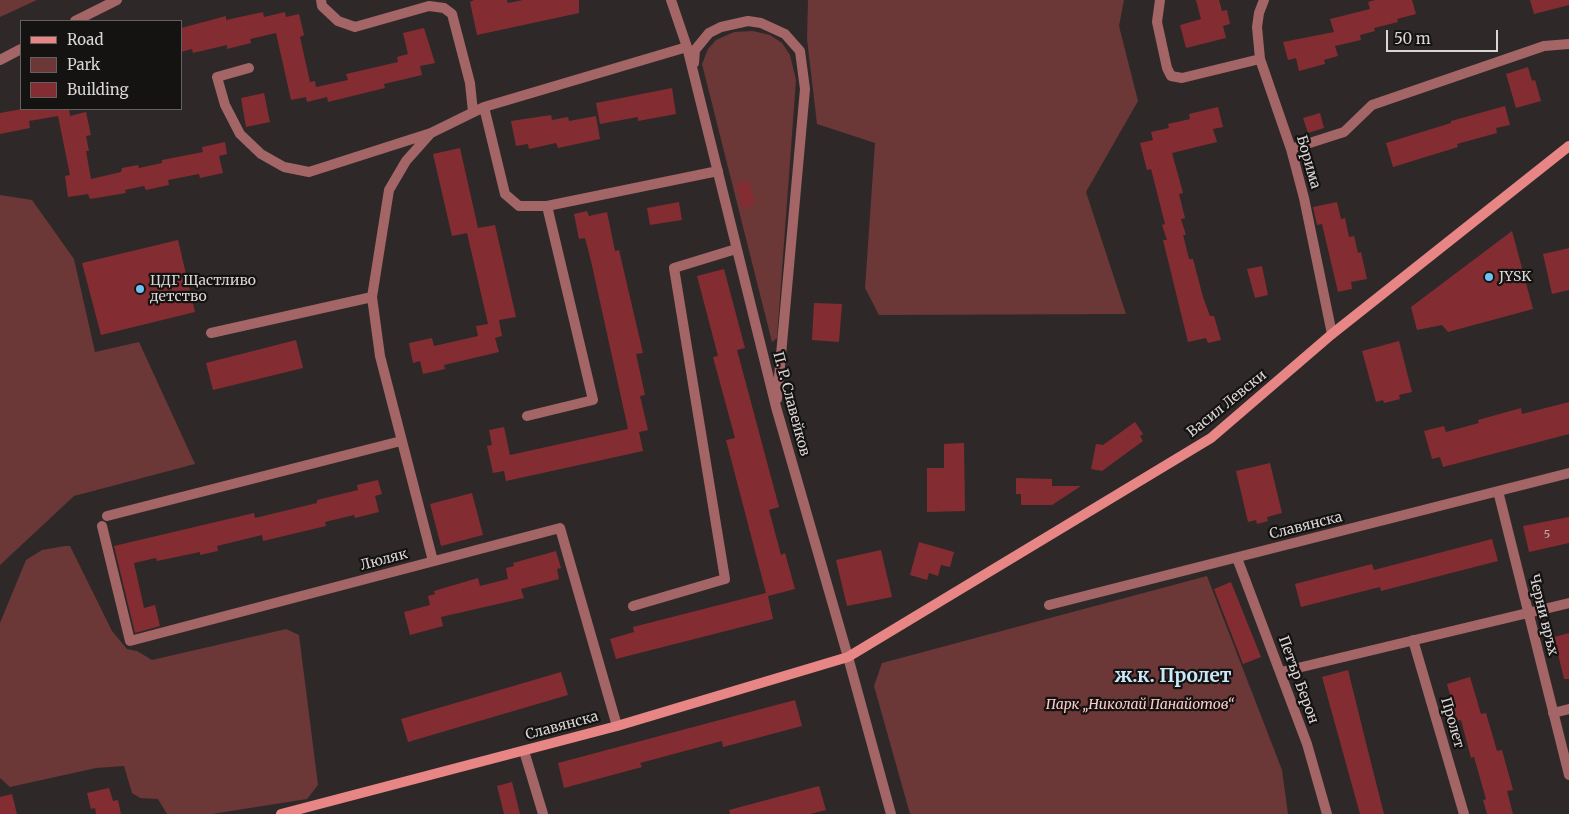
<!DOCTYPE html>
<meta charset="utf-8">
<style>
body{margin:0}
#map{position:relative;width:1569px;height:814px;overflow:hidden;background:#2f2828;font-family:Merriweather,serif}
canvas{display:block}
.legend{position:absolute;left:20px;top:20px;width:162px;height:90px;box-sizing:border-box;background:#151212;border:1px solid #646060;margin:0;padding:6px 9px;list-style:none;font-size:15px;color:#dad6d5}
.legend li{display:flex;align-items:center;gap:10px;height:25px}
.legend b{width:25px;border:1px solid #646060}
.scale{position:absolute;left:1386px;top:30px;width:112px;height:22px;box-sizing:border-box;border:2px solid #dad6d5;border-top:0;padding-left:6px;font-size:15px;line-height:18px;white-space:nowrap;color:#dad6d5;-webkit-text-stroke:4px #151212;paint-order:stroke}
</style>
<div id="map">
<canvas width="1569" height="814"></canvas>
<ul class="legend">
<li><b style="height:6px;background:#e88585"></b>Road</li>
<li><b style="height:14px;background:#6c3737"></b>Park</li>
<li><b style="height:14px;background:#832d32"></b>Building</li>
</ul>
<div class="scale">50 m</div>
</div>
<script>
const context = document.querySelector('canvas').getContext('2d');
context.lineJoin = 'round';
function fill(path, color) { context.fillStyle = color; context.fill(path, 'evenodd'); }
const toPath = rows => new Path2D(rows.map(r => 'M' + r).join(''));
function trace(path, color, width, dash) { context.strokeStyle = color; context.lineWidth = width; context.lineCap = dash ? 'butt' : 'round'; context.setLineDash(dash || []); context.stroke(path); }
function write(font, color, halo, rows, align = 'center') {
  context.font = font + ' Merriweather,serif'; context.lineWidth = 4.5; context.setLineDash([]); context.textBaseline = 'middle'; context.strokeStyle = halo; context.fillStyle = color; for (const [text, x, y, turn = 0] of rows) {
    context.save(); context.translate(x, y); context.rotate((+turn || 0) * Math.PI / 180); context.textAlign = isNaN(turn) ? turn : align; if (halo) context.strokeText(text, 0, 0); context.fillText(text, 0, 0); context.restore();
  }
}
fill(toPath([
 [0,0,37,0,0,17],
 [808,0,1124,0,1119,26,1138,101,1086,192,1126,314,879,315,865,288,875,143,817,124,807,39],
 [753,31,770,35,782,43,790,55,796,80,777,338,772,342,702,64,708,49,716,40,734,32],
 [0,195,32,200,74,259,95,352,139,342,195,464,74,496,0,565],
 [65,546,70,546,112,631,127,649,137,651,152,660,286,629,299,635,318,785,307,799,212,814,167,814,158,799,140,798,132,793,124,766,96,768,10,787,0,778,0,623,26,560,42,550],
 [1207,576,1282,770,1288,814,910,814,874,686,882,663]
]), '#6c3737');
fill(toPath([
 [474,0,507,0,508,3,523,0,579,0,579,13,477,35,470,2],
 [1196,0,1219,0,1222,11,1227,10,1230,24,1223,26,1226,38,1186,48,1180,25,1201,19],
 [1375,0,1412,0,1416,14,1397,19,1398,22,1374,28,1375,31,1360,35,1361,40,1335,46,1338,56,1324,60,1325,64,1299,71,1296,58,1288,60,1283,42,1334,32,1330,19,1370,9,1368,2],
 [1530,0,1569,0,1569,5,1534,14],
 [263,12,264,17,285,12,286,17,299,14,304,35,300,37,310,82,315,81,316,87,348,80,346,74,398,62,397,57,408,54,403,33,424,28,435,63,420,66,422,75,384,84,385,88,328,102,327,97,307,102,306,97,291,100,276,33,250,39,251,43,227,49,227,45,193,53,192,49,181,52,181,28,226,16,226,20],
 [1528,67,1532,81,1535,80,1541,101,1516,108,1506,74],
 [672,88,676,114,638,121,638,117,600,124,596,103],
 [264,93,270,122,246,127,241,98],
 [1505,106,1510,125,1496,128,1497,133,1457,144,1458,147,1393,167,1386,143,1451,123,1451,121],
 [1218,107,1223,127,1213,129,1217,142,1172,153,1183,193,1179,194,1185,218,1181,219,1186,235,1183,235,1189,259,1193,259,1203,297,1210,316,1214,316,1221,340,1208,343,1206,338,1188,342,1163,240,1167,240,1162,225,1165,224,1151,169,1147,170,1140,143,1153,140,1151,132,1169,128,1168,124,1190,119,1189,114],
 [22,109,69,109,70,116,86,112,91,135,86,136,89,151,86,151,91,179,121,172,122,168,138,165,139,168,162,163,162,160,203,152,202,147,225,142,227,154,219,156,223,173,200,178,199,174,168,180,169,185,146,190,144,186,125,190,126,193,90,199,88,194,68,197,65,176,70,175,58,116,29,121,30,128,0,134,0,113],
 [1320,113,1324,128,1308,133,1303,118],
 [551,115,552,120,568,117,569,121,596,116,600,139,558,148,556,143,529,149,528,144,516,146,511,121],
 [460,148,478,228,495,225,516,317,499,320,502,336,495,338,499,352,444,365,445,369,423,374,420,361,413,363,409,343,432,338,434,346,478,336,476,326,488,324,467,233,452,236,433,154],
 [749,181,755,205,742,208,736,184],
 [679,202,682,220,650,225,647,208],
 [1337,202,1341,219,1345,218,1349,237,1354,236,1358,253,1361,252,1367,279,1351,282,1352,289,1338,292,1322,224,1317,225,1313,207],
 [587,211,589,216,607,212,615,251,619,250,643,353,636,354,645,395,640,396,648,430,639,432,643,451,506,481,504,471,493,473,487,446,492,445,489,430,504,427,510,455,628,429,591,261,585,238,579,239,574,214],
 [1512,231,1533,309,1448,332,1442,325,1417,330,1411,307],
 [178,240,195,312,101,335,82,263],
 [1569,248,1569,290,1552,294,1543,254],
 [1262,266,1268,295,1255,298,1247,269],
 [724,269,745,348,737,350,779,507,769,510,781,555,785,553,795,589,768,596,773,619,616,659,610,639,634,632,633,627,766,593,726,440,735,438,713,357,718,356,697,276],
 [814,303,842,304,839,342,812,340],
 [296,340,303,368,213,390,206,363],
 [1399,341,1412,392,1399,395,1400,399,1384,403,1383,400,1376,402,1362,351],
 [1569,402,1569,434,1443,467,1440,457,1432,459,1424,431,1444,426,1446,432,1479,423,1478,420,1521,408,1522,414],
 [1135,422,1143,434,1140,436,1143,441,1102,471,1091,469,1096,444,1103,445],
 [964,443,965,511,927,512,927,468,944,468,944,444],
 [1270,463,1282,513,1267,517,1268,521,1257,524,1256,520,1248,522,1236,471],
 [1016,478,1052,479,1052,486,1081,486,1052,505,1021,505,1021,494,1016,494],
 [378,480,382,494,375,496,379,512,355,518,354,515,325,522,326,526,263,541,262,535,217,546,218,551,200,555,200,552,157,561,156,558,134,563,144,608,155,605,160,626,135,633,114,546,254,513,255,518,317,503,317,500,358,490,357,485],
 [472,493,483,535,441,546,430,504],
 [1569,517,1569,543,1529,552,1523,526],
 [1492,539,1498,561,1381,591,1380,587,1301,607,1295,584,1372,564,1374,570],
 [919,542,954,552,950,567,941,565,938,576,929,573,927,580,910,575],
 [881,550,892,597,847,606,836,560],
 [556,551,561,568,557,569,559,579,521,589,524,598,441,617,443,626,410,635,404,612,430,605,428,596,435,594,434,591,478,578,480,586,508,579,506,568,514,566,513,563],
 [1231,582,1261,657,1243,664,1214,589],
 [1569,633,1569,679,1564,679,1554,637],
 [1348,670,1367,747,1384,814,1360,814,1322,677],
 [561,672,568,695,408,742,401,719],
 [1470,677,1481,714,1486,713,1497,751,1502,750,1513,790,1507,791,1513,814,1487,814,1483,800,1486,799,1474,757,1471,758,1461,720,1457,721,1447,684],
 [795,700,802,726,723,747,722,741,640,763,642,767,564,788,558,763],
 [512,782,520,814,504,814,497,786],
 [819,786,826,810,810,814,730,814,729,810],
 [109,788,113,801,118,800,121,814,96,814,95,808,91,809,87,793],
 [12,794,17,814,0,814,0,797]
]), '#832d32');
trace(toPath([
 [321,0,322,6,338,21,355,27,429,6,444,8,452,14,470,83,473,112],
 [671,0,687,47,776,407,848,657,891,814],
 [1160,0,1157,22,1167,68,1171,76,1182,78,1260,59],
 [1264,0,1259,13,1257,27,1260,59,1291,149,1304,198,1332,334],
 [75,21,117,0],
 [0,60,21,49],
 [694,63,695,50,709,33,721,27,748,21,761,23,785,34,800,51,805,89,777,399],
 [249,68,217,77,225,105,240,134,261,154,284,167,309,172,431,133,484,107,687,47],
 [484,107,505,194,519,206,547,206,718,171],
 [430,134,406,161,389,190,372,297,380,356,433,561],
 [1291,149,1344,132,1372,105,1544,46,1569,44],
 [211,333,372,297],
 [527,416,593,400,547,206],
 [1498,491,1569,775],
 [107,516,401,441],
 [102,526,130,641,560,528,617,726],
 [1237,558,1307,744,1327,814],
 [1049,605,1569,473],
 [633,606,725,579,674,268,736,249],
 [1413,640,1464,814],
 [1281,672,1569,603],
 [1553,713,1569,709],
 [524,751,543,814]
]), '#a36565', 10);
trace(toPath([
 [281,814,617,726,848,657,1211,438,1332,334,1569,146]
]), '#e88585', 10);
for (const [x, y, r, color] of [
 [1489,277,5,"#6dc2f3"],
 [140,289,5,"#6dc2f3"]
]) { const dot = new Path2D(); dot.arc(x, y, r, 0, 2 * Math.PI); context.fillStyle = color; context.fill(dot); trace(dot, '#151212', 2); }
write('11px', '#c4acac', null, [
 ["5",1547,535]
]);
write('14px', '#dad6d5', '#151212', [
 ["Борима",1308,162,74],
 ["П. Р. Славейков",791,404,75],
 ["Васил Левски",1227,404,-39],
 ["Славянска",1306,526,-14],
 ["Люляк",384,560,-15],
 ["Черни връх",1543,615,76],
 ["Петър Берон",1298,680,70],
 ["Пролет",1452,723,74],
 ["Славянска",562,726,-15]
]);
write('14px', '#dad6d5', '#151212', [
 ["JYSK",1499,277],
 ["ЦДГ Щастливо",150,281],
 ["детство",150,297]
], 'left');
write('italic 14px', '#fecac9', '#151212', [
 ["Парк „Николай Панайотов“",1140,705]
]);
write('bold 19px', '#cae8fa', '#151212', [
 ["ж.к. Пролет",1173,677]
]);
</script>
